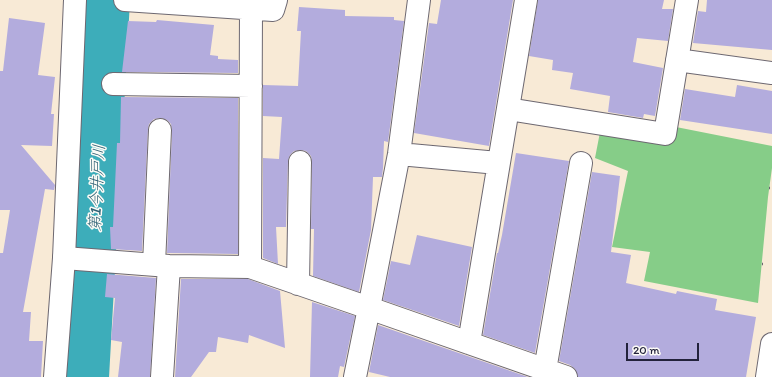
<!DOCTYPE html>
<meta charset="utf-8">
<style>
body{margin:0}
#map{position:relative;width:772px;height:377px;overflow:hidden;background:#f8ead6;font-family:Itim,sans-serif}
canvas{display:block}
.scale{position:absolute;left:626px;top:343px;width:73px;height:18px;box-sizing:border-box;border:2px solid #22223b;border-top:0;padding-left:5px;font-size:12px;line-height:14px;white-space:nowrap;color:#22223b;-webkit-text-stroke:3px #fdfcf7;paint-order:stroke}
</style>
<div id="map">
<canvas width="772" height="377"></canvas>
<div class="scale">20 m</div>
</div>
<script>
const context = document.querySelector('canvas').getContext('2d');
context.lineJoin = 'round';
function fill(path, color) { context.fillStyle = color; context.fill(path, 'evenodd'); }
const toPath = rows => new Path2D(rows.map(r => 'M' + r).join(''));
function trace(path, color, width, dash) { context.strokeStyle = color; context.lineWidth = width; context.lineCap = dash ? 'butt' : 'round'; context.setLineDash(dash || []); context.stroke(path); }
function write(font, color, halo, rows, align = 'center') {
  context.font = font + ' Itim,"Klee One",sans-serif'; context.lineWidth = 3; context.setLineDash([]); context.textBaseline = 'middle'; context.strokeStyle = halo; context.fillStyle = color; for (const [text, x, y, turn = 0] of rows) {
    context.save(); context.translate(x, y); context.rotate((+turn || 0) * Math.PI / 180); context.textAlign = isNaN(turn) ? turn : align; if (halo) context.strokeText(text, 0, 0); context.fillText(text, 0, 0); context.restore();
  }
}
fill(toPath([
 [601,127,676,127,772,146,772,168,768,197,758,303,644,281,650,252,612,247,628,171,595,158]
]), '#86cd88');
trace(toPath([
 [87,377,108,0]
]), '#3dadba', 44);
fill(toPath([
 [441,0,513,0,489,146,414,133,429,23,437,24],
 [538,0,664,0,662,9,673,9,668,41,637,38,633,62,663,68,655,116,644,114,643,118,608,112,610,96,570,89,573,73,552,70,553,60,529,56],
 [707,0,772,0,772,50,693,43,698,11,706,12],
 [299,7,345,10,345,16,394,17,394,20,404,21,388,142,384,141,383,168,382,177,373,177,371,230,359,292,313,276,314,229,311,229,312,162,311,156,306,151,301,150,294,151,290,155,288,161,286,227,276,227,278,264,263,258,263,158,279,159,282,117,263,116,263,85,298,86,301,31,297,31],
 [9,18,45,23,38,75,55,77,51,114,54,114,52,146,21,145,55,185,54,190,45,189,23,312,31,312,29,341,43,341,41,377,0,377,0,253,3,253,10,210,0,210,0,71,3,71],
 [157,20,214,25,210,55,218,56,218,59,238,60,238,73,122,72,128,21,156,22],
 [737,85,772,91,772,134,680,120,685,89,735,97],
 [121,97,238,98,238,254,167,253,172,131,171,124,167,120,161,118,154,119,149,124,148,129,142,251,111,249,110,227,113,227,117,143,120,143],
 [516,153,569,161,535,353,483,335,497,253,498,253,502,235],
 [592,172,620,176,611,252,631,255,626,283,676,294,677,291,717,299,715,310,756,317,746,377,578,377,575,369,570,365,559,361],
 [417,235,472,247,459,326,383,300,391,261,410,265],
 [107,274,156,278,150,377,118,377,122,342,111,340,115,298,105,297],
 [181,279,248,279,280,291,285,348,249,335,248,343,218,337,216,352,209,352,191,377,175,377],
 [312,302,355,316,344,367,340,366,338,377,310,377],
 [378,325,528,377,390,377,369,372]
]), '#b3acdd');
const minor = toPath([
 [125,0,273,10,276,0],
 [677,60,772,73],
 [113,84,251,86],
 [508,109,665,134,687,0],
 [399,154,498,163],
 [64,258,169,266,250,267,369,308,399,154,419,0],
 [154,264,160,130],
 [250,267,251,8],
 [298,284,300,162],
 [469,343,526,0],
 [545,370,581,163],
 [162,377,169,266],
 [355,377,369,308,566,377],
 [767,377,772,344]
]);
const tertiary = toPath([
 [55,377,64,258,75,0]
]);
trace(minor, '#6d6871', 24);
trace(tertiary, '#6d6871', 24);
trace(toPath([
 [769,188,772,188],
 [762,264,766,264]
]), '#6d6871', 2.5, [1, 3]);
trace(minor, '#fff', 22);
trace(tertiary, '#fff', 22);
write('italic 16px', '#2e6174', '#fdfcf7', [
 ["第1今井戸川",98,188,-87]
]);
</script>
